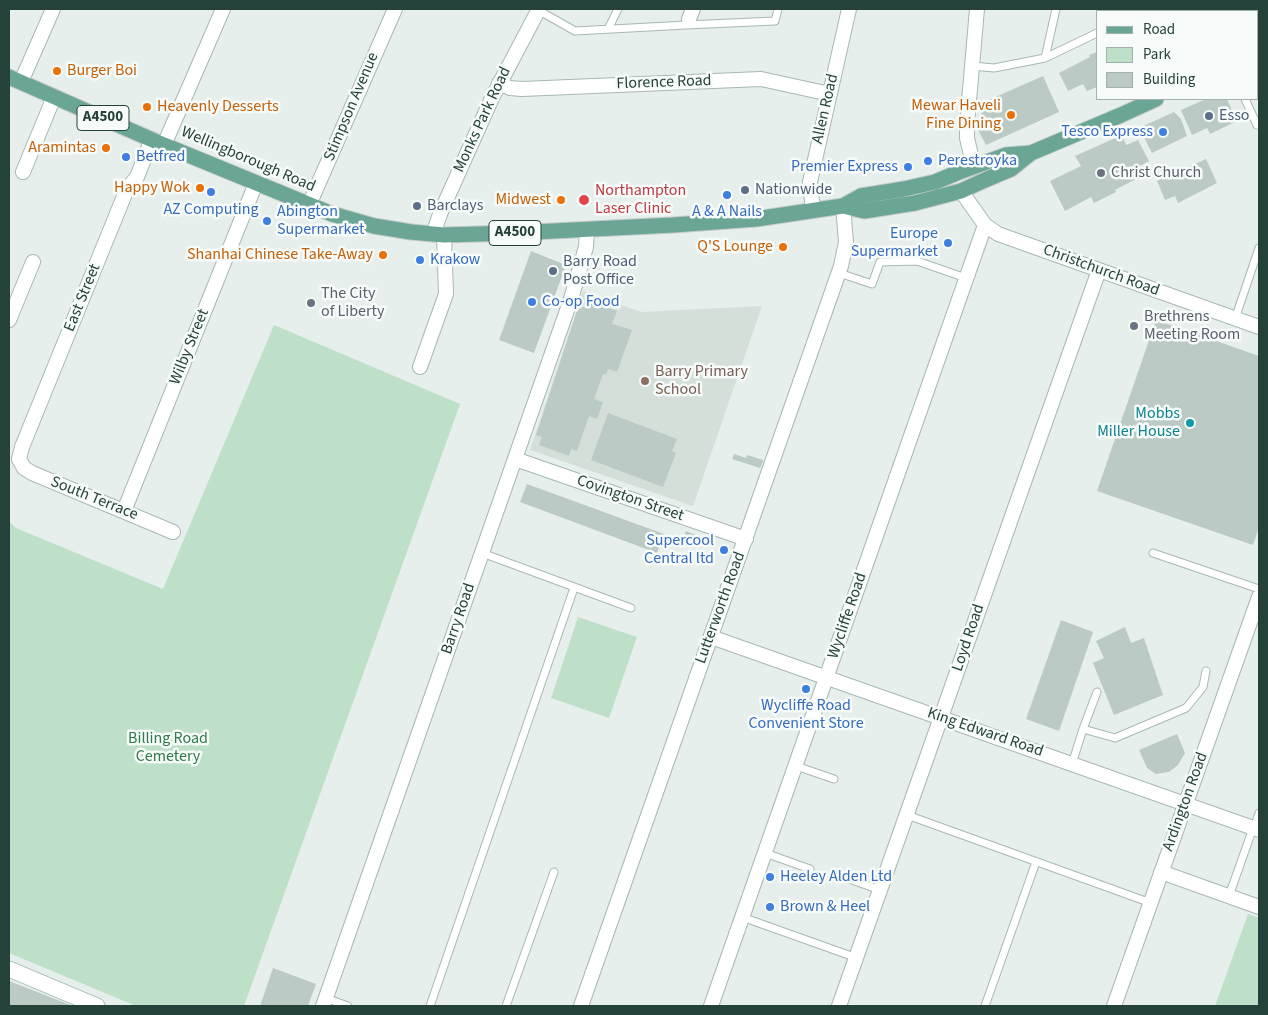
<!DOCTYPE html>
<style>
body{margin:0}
#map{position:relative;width:1268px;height:1015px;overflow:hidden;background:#e6efeb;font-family:"Source Sans 3",sans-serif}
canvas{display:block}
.frame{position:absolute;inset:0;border:10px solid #24423a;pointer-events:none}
.legend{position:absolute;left:1096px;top:10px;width:162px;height:90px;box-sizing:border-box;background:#f7fbf9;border:1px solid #a3b1ad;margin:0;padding:6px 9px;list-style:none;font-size:15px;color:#24423a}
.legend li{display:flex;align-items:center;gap:10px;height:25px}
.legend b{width:25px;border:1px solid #a3b1ad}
</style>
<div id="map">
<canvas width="1268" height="1015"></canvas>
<div class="frame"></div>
<ul class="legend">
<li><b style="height:6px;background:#6aa596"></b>Road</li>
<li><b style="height:14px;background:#bfe0c8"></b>Park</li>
<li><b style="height:14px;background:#bbcac4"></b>Building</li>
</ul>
</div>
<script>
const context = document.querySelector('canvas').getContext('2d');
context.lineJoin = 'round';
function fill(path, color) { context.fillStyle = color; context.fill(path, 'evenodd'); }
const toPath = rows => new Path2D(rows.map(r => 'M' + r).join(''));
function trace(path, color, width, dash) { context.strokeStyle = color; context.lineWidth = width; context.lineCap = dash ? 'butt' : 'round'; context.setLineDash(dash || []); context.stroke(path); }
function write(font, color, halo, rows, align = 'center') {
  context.font = font + ' "Source Sans 3",sans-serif'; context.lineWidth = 5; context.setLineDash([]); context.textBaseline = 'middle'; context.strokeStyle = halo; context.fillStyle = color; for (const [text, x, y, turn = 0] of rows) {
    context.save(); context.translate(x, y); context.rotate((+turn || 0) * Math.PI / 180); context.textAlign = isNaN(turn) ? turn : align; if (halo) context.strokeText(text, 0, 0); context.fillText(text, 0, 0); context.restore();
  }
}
fill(toPath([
 [583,291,641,312,762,306,693,506,530,450]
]), '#d4dfda');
fill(toPath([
 [274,325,460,404,244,1006,136,1006,9,953,9,522,16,528,163,589],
 [578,617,637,637,609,718,551,698],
 [1248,914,1259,918,1259,1006,1215,1006]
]), '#bfe0c8');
fill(toPath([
 [1186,9,1189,10,1251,9,1252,11,1180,11],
 [1097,52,1097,87,1087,91,1083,84,1068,91,1059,73,1090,57,1089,55],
 [1043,76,1059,112,986,145,978,130,982,128,979,120,983,118,980,109,984,107,982,103],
 [1206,99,1227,99,1237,121,1210,134,1207,128,1192,135,1181,110],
 [1174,112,1181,119,1187,136,1152,153,1139,128],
 [1122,135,1126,145,1138,140,1149,161,1135,169,1138,178,1115,190,1116,192,1094,203,1091,197,1065,211,1050,181,1081,166,1075,156],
 [1206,159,1217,183,1178,203,1175,196,1165,200,1157,181],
 [531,251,566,265,534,353,499,340],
 [588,302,617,311,612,324,632,330,617,372,608,369,606,375,603,374,594,399,603,402,597,419,589,416,577,451,571,449,569,456,539,445,542,437,536,435,579,305,587,308],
 [1156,320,1259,356,1259,527,1253,545,1097,491],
 [608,413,677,439,672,451,676,453,663,487,591,460],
 [734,454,746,458,747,455,763,460,763,462,760,468,732,459],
 [527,484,664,534,657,553,520,502],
 [686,531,700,537,697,547,682,541],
 [1061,620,1093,632,1059,731,1026,719],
 [1125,627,1131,643,1144,638,1163,695,1114,715,1093,663,1104,658,1096,641],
 [1177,734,1185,753,1178,765,1169,772,1162,773,1156,774,1147,768,1139,750],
 [273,968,316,984,308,1006,260,1006],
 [9,981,73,1006,9,1006]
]), '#bbcac4');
const lane = toPath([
 [538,10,575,31,686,25],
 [1141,11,1146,9],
 [686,24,686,25,775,21,778,9],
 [608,29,618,9],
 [1045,58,1056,9],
 [972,66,994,68,1045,58,1097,33],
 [1245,99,1257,125],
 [839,273,872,284,880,262,917,261,966,278],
 [1235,319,1259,248],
 [482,553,631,608],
 [1153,553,1259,589],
 [1083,729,1115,738,1186,708,1203,687,1206,671],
 [1072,764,1083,729,1097,692],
 [796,766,834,779],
 [907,815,1151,903],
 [1254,828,1259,813],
 [765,853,810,869],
 [838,875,880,890],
 [1229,896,1253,828],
 [742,917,857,958],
 [325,998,348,1006],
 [430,1006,574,588],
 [506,1006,554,872],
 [985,1006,1036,862]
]);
const street = toPath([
 [689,19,693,9],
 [21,82,53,9],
 [499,83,510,88,522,89,761,79,830,94],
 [152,139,137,177,127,189,22,447,19,459,24,468,32,473,173,532],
 [164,145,223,9],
 [976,166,971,155,967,138,967,124,977,9],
 [23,172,54,97],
 [961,191,985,225,998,234,1259,327],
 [309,205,395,9],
 [813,211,810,182,849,9],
 [436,234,436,226,440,214,492,98,539,9],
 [9,320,33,262],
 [420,367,446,294,444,235],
 [515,459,746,539],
 [124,511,256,183],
 [711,637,1259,830],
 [1161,872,1259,907],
 [323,1006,571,299,586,247,587,229],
 [581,1006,841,266,846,242,843,206],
 [711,1006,985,225],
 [839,1006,1099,270],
 [1114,1006,1259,597]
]);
const secondary = toPath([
 [9,969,97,1006]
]);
const primary = toPath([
 [1257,51,1259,49],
 [9,77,164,145,332,214,374,226,411,232,444,235,513,233,673,225,756,219,843,206,864,211,915,203,961,191,985,180,1011,169,1031,153,1121,115,1156,99],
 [843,206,861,196,904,189,935,182,959,172,1006,155,1031,153]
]);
trace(lane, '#a8b8b2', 9);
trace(street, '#a8b8b2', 16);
trace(secondary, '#a4bbb3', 17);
trace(primary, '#c2cac8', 17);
trace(lane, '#fff', 7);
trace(street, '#fff', 14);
trace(secondary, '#fff', 15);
trace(primary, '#6aa596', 15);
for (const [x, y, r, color] of [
 [57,71,5,"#e8710a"],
 [147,107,5,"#e8710a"],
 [1011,115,5,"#e8710a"],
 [1209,116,5,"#5c6f8a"],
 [1163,132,5,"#3f7fe0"],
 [106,148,5,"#e8710a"],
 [126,157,5,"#3f7fe0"],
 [928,161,5,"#3f7fe0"],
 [908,167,5,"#3f7fe0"],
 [1101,173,5,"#6b7280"],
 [200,188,5,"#e8710a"],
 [745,190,5,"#5c6f8a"],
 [211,192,5,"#3f7fe0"],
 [727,195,5,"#3f7fe0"],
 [561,200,5,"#e8710a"],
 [584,200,6,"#e0444e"],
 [417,206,5,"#5c6f8a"],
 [267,221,5,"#3f7fe0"],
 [948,243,5,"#3f7fe0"],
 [783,247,5,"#e8710a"],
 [383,255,5,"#e8710a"],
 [420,260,5,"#3f7fe0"],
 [553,271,5,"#5c6f8a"],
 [532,302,5,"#3f7fe0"],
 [311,303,5,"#6b7280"],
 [1134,326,5,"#6b7280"],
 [645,381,5,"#8d6e63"],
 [1190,423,5,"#0f9aa8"],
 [724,550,5,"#3f7fe0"],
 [806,689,5,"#3f7fe0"],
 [770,877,5,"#3f7fe0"],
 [770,907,5,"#3f7fe0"]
]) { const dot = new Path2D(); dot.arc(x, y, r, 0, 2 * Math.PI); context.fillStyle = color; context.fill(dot); trace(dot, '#f7fbf9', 2); }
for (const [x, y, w] of [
 [103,118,52],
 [515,233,52]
]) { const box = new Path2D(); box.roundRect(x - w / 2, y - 12.5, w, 25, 4); context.fillStyle = '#f7fbf9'; context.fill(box); trace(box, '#24423a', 1); }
write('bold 15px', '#24423a', null, [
 ["A4500",103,118],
 ["A4500",515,233]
]);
write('16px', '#c56008', '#f7fbf9', [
 ["Burger Boi",67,71,"left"],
 ["Mewar Haveli",1001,106],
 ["Fine Dining",1001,124],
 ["Heavenly Desserts",157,107,"left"],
 ["Aramintas",96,148],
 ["Happy Wok",190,188],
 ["Midwest",551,200],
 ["Q'S Lounge",773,247],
 ["Shanhai Chinese Take-Away",373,255]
], 'right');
write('16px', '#24423a', '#f7fbf9', [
 ["Florence Road",664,83,-2],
 ["Stimpson Avenue",352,107,-67],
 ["Allen Road",826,109,-77],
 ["Monks Park Road",483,120,-65],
 ["Wellingborough Road",248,160,23],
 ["Christchurch Road",1101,271,20],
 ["East Street",83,298,-68],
 ["Wilby Street",190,347,-68],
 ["South Terrace",94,499,22],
 ["Covington Street",630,499,19],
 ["Lutterworth Road",721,608,-70],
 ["Wycliffe Road",848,616,-71],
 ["Barry Road",459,619,-71],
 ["Loyd Road",969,638,-71],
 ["King Edward Road",985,733,19],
 ["Ardington Road",1186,802,-70]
]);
write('16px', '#4e5e75', '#f7fbf9', [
 ["Esso",1219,116],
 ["Nationwide",755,190],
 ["Barclays",427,206],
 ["Barry Road",563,262],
 ["Post Office",563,280]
], 'left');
write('16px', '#366cbe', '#f7fbf9', [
 ["Tesco Express",1153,132,"right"],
 ["Betfred",136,157],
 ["Perestroyka",938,161],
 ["Premier Express",898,167,"right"],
 ["AZ Computing",211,210,"center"],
 ["Abington",277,212],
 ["Supermarket",277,230],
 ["A & A Nails",727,212,"center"],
 ["Europe",938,234,"right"],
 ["Supermarket",938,252,"right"],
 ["Krakow",430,260],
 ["Co-op Food",542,302],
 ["Supercool",714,541,"right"],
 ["Central ltd",714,559,"right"],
 ["Wycliffe Road",806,706,"center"],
 ["Convenient Store",806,724,"center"],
 ["Heeley Alden Ltd",780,877],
 ["Brown & Heel",780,907]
], 'left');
write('16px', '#5b616d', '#f7fbf9', [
 ["Christ Church",1111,173],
 ["The City",321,294],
 ["of Liberty",321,312],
 ["Brethrens",1144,317],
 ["Meeting Room",1144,335]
], 'left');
write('16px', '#be3a42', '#f7fbf9', [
 ["Northampton",595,191],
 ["Laser Clinic",595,209]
], 'left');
write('16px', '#785e54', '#f7fbf9', [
 ["Barry Primary",655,372],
 ["School",655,390]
], 'left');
write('16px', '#0d838f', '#f7fbf9', [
 ["Mobbs",1180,414],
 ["Miller House",1180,432]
], 'right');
write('16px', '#2d7a4b', '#f7fbf9', [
 ["Billing Road",168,739],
 ["Cemetery",168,757]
]);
</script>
